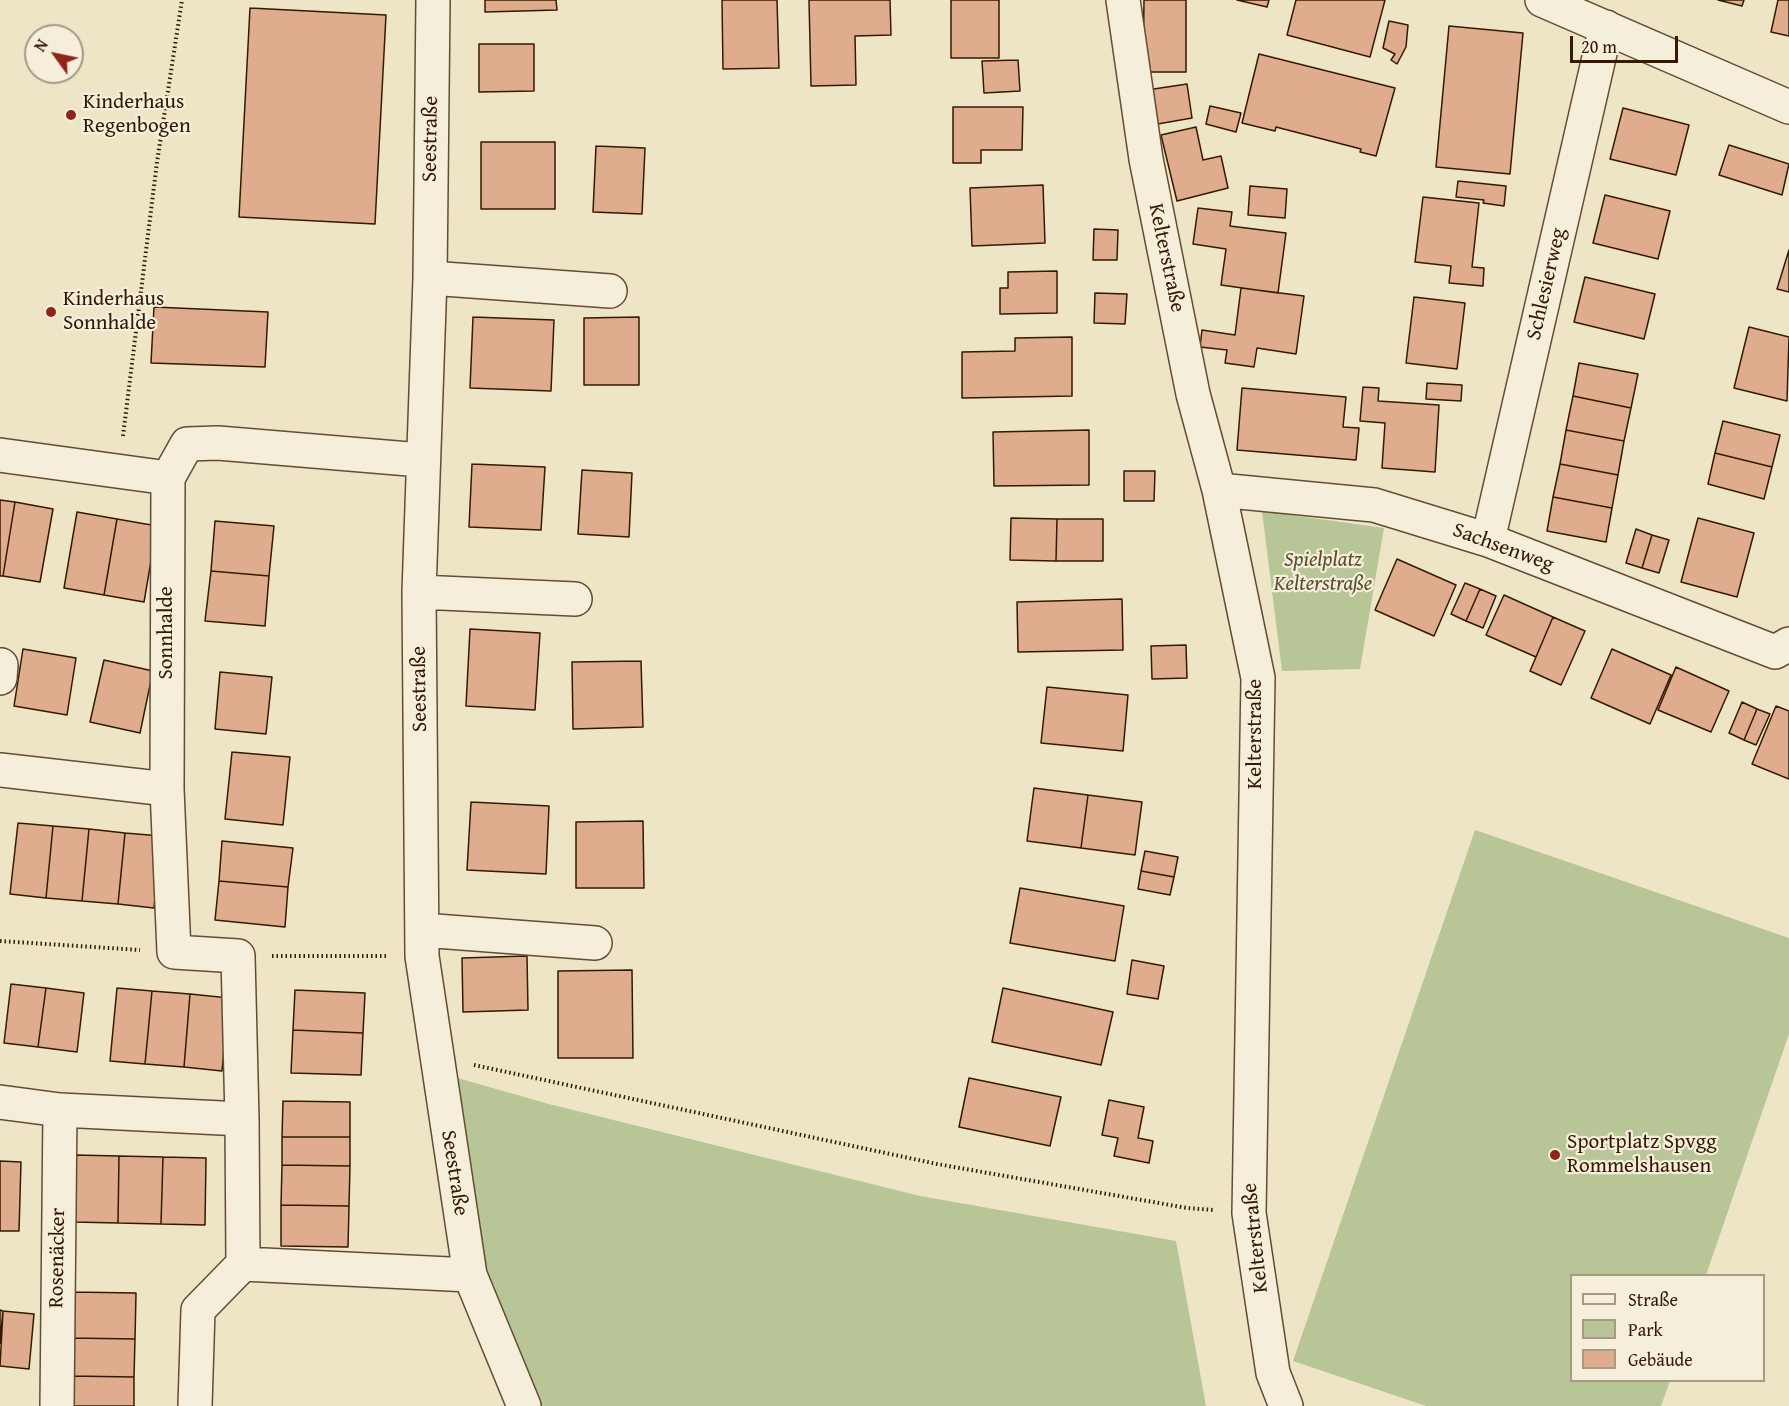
<!DOCTYPE html>
<meta charset="utf-8">
<style>
body{margin:0}
#map{position:relative;width:1789px;height:1406px;overflow:hidden;background:#eee5c7;font-family:"Gentium Book Plus",serif}
canvas{display:block}
.legend{position:absolute;left:1570px;top:1274px;width:195px;height:108px;box-sizing:border-box;background:#f4eedb;border:2px solid #a79984;margin:0;padding:8px 10px;list-style:none;font-size:18px;color:#331a01}
.legend li{display:flex;align-items:center;gap:12px;height:30px}
.legend b{width:30px;border:2px solid #a79984}
.north{position:absolute;left:24px;top:24px;width:60px;height:60px;box-sizing:border-box;background:#f4eedb;border:2px solid #a79984;border-radius:50%;rotate:303deg;font-size:16px;font-weight:700;line-height:24px;text-align:center;color:#331a01}
.north::after{content:'';display:block;margin:auto;width:21px;height:27px;background:#8f2418;clip-path:polygon(50% 0,100% 100%,50% 72%,0 100%)}
.scale{position:absolute;left:1570px;top:36px;width:108px;height:27px;box-sizing:border-box;border:3px solid #331a01;border-top:0;padding-left:8px;font-size:18px;line-height:21px;white-space:nowrap;color:#331a01;-webkit-text-stroke:4px #f4eedb;paint-order:stroke}
</style>
<div id="map">
<canvas width="1789" height="1406"></canvas>
<ul class="legend">
<li><b style="height:8px;background:#f4eedb"></b>Straße</li>
<li><b style="height:16px;background:#b8c596"></b>Park</li>
<li><b style="height:16px;background:#dfad8d"></b>Gebäude</li>
</ul>
<div class="north">N</div>
<div class="scale">20 m</div>
</div>
<script>
const context = document.querySelector('canvas').getContext('2d');
context.lineJoin = 'round';
function fill(path, color) { context.fillStyle = color; context.fill(path, 'evenodd'); }
const toPath = rows => new Path2D(rows.map(r => 'M' + r).join(''));
function trace(path, color, width, dash) { context.strokeStyle = color; context.lineWidth = width; context.lineCap = dash ? 'butt' : 'round'; context.setLineDash(dash || []); context.stroke(path); }
function write(font, color, halo, rows, align = 'center') {
  context.font = font + ' "Gentium Book Plus",serif'; context.lineWidth = 4.5; context.setLineDash([]); context.textBaseline = 'middle'; context.strokeStyle = halo; context.fillStyle = color; for (const [text, x, y, turn = 0] of rows) {
    context.save(); context.translate(x, y); context.rotate((+turn || 0) * Math.PI / 180); context.textAlign = isNaN(turn) ? turn : align; if (halo) context.strokeText(text, 0, 0); context.fillText(text, 0, 0); context.restore();
  }
}
fill(toPath([
 [1262,511,1384,528,1360,669,1282,671],
 [1475,830,1789,938,1789,1034,1706,1275,1572,1276,1572,1380,1670,1381,1661,1406,1426,1406,1293,1361],
 [447,1075,549,1104,920,1196,1176,1241,1206,1406,538,1406,487,1273]
]), '#b8c596');
const building = toPath([
 [485,0,556,0,557,10,485,12,485,0],
 [722,0,777,0,779,68,723,69,722,0],
 [809,0,890,0,891,35,855,36,856,85,811,86,809,0],
 [951,0,999,0,999,58,951,58,951,0],
 [1144,0,1186,0,1186,72,1143,72,1144,0],
 [1237,0,1269,0,1267,7,1237,0],
 [1296,0,1385,0,1370,57,1287,35,1296,0],
 [1718,0,1744,0,1742,6,1718,0],
 [1778,0,1789,0,1789,36,1771,32,1778,0],
 [250,8,386,15,375,224,239,217,250,8],
 [1389,21,1408,25,1406,47,1397,64,1391,60,1395,54,1383,48,1389,21],
 [1449,26,1523,33,1510,174,1436,167,1449,26],
 [479,44,534,44,534,91,479,92,479,44],
 [1259,54,1395,88,1376,156,1360,152,1361,149,1276,127,1275,131,1242,123,1259,54],
 [1018,60,1020,91,984,93,982,61,1018,60],
 [1187,84,1192,118,1152,125,1147,90,1187,84],
 [1210,106,1241,113,1236,132,1206,124,1210,106],
 [953,107,1023,107,1022,150,981,150,981,163,953,163,953,107],
 [1623,108,1689,125,1676,175,1610,159,1623,108],
 [1196,127,1203,160,1221,156,1228,188,1177,201,1161,135,1196,127],
 [481,142,555,142,555,209,481,209,481,142],
 [1729,145,1789,164,1782,195,1719,175,1729,145],
 [596,146,645,148,642,214,593,212,596,146],
 [1458,181,1506,186,1504,206,1483,203,1484,200,1456,197,1458,181],
 [1043,185,1045,243,972,246,970,188,1043,185],
 [1250,186,1287,189,1285,218,1248,215,1250,186],
 [1605,195,1670,211,1658,259,1593,243,1605,195],
 [1423,197,1479,203,1472,267,1484,268,1483,286,1449,283,1451,266,1415,262,1423,197],
 [1198,208,1232,212,1230,226,1286,233,1278,293,1221,285,1226,249,1193,244,1198,208],
 [1094,229,1118,230,1117,260,1093,260,1094,229],
 [1789,250,1789,292,1777,289,1789,250],
 [1057,271,1057,313,1000,314,1000,288,1008,288,1008,272,1057,271],
 [1585,277,1655,294,1644,339,1574,322,1585,277],
 [1241,288,1304,296,1296,354,1257,348,1254,367,1225,363,1227,350,1200,347,1202,330,1235,335,1241,288],
 [1095,293,1127,294,1125,324,1094,323,1095,293],
 [1414,297,1465,303,1457,369,1406,363,1414,297],
 [154,307,268,312,265,367,151,363,154,307],
 [473,317,554,320,551,391,470,388,473,317],
 [639,317,639,385,584,385,584,318,639,317],
 [1749,327,1789,337,1787,401,1734,388,1749,327],
 [1072,337,1072,396,962,398,962,352,1015,351,1015,338,1072,337],
 [1579,363,1638,374,1631,408,1573,396,1579,363],
 [1427,383,1462,385,1461,401,1426,399,1427,383],
 [1363,387,1379,388,1378,401,1439,405,1435,472,1382,468,1385,423,1360,421,1363,387],
 [1242,388,1346,397,1343,427,1359,428,1356,460,1237,450,1242,388],
 [1573,396,1631,408,1624,441,1566,430,1573,396],
 [1723,421,1780,435,1772,467,1715,453,1723,421],
 [1089,430,1089,485,994,486,993,432,1089,430],
 [1566,430,1624,441,1618,475,1560,464,1566,430],
 [1715,453,1772,467,1764,499,1708,484,1715,453],
 [472,464,545,467,541,530,469,527,472,464],
 [1560,464,1618,475,1612,508,1553,497,1560,464],
 [582,470,632,473,629,537,578,534,582,470],
 [1124,471,1155,471,1154,501,1124,501,1124,471],
 [1553,497,1612,508,1606,542,1547,531,1553,497],
 [0,500,15,502,3,576,0,576,0,500],
 [15,502,53,509,40,582,3,576,15,502],
 [77,512,117,519,104,595,64,588,77,512],
 [1011,518,1057,519,1056,561,1010,560,1011,518],
 [1698,518,1754,533,1737,597,1681,582,1698,518],
 [117,519,157,526,144,602,104,595,117,519],
 [1057,519,1103,519,1103,561,1056,561,1057,519],
 [215,521,274,526,269,576,211,571,215,521],
 [1636,529,1652,535,1642,568,1626,563,1636,529],
 [1652,535,1669,540,1659,573,1642,568,1652,535],
 [1397,559,1456,585,1434,636,1375,610,1397,559],
 [211,571,269,576,265,626,205,621,211,571],
 [1465,583,1480,589,1466,621,1451,614,1465,583],
 [1480,589,1496,596,1483,628,1466,621,1480,589],
 [1504,595,1553,617,1536,657,1486,635,1504,595],
 [1122,599,1123,650,1018,652,1017,602,1122,599],
 [1553,617,1585,631,1561,685,1530,671,1553,617],
 [470,629,540,633,535,710,466,706,470,629],
 [1186,645,1187,678,1152,679,1151,646,1186,645],
 [23,649,76,658,67,715,14,706,23,649],
 [1612,649,1671,675,1650,724,1591,698,1612,649],
 [104,660,153,671,140,733,90,722,104,660],
 [641,661,643,727,573,729,572,662,641,661],
 [1676,667,1729,691,1711,732,1658,710,1676,667],
 [220,672,272,677,266,734,215,729,220,672],
 [1047,687,1128,695,1123,751,1041,743,1047,687],
 [1742,702,1757,709,1744,740,1729,733,1742,702],
 [1776,706,1789,711,1789,779,1752,764,1776,706],
 [1757,709,1770,714,1756,745,1744,740,1757,709],
 [232,752,290,757,283,825,225,819,232,752],
 [1034,788,1088,795,1081,848,1027,841,1034,788],
 [1088,795,1142,802,1135,855,1081,848,1088,795],
 [471,802,549,806,546,874,467,870,471,802],
 [643,821,644,888,576,888,576,822,643,821],
 [18,823,53,826,46,898,10,894,18,823],
 [53,826,89,829,82,901,46,898,53,826],
 [89,829,125,833,118,904,82,901,89,829],
 [125,833,161,836,154,908,118,904,125,833],
 [222,841,293,848,288,887,219,881,222,841],
 [1145,851,1178,857,1174,877,1141,871,1145,851],
 [1141,871,1174,877,1170,895,1138,889,1141,871],
 [219,881,288,887,285,927,215,920,219,881],
 [1020,888,1124,906,1115,961,1010,943,1020,888],
 [527,956,528,1010,463,1012,462,958,527,956],
 [1132,960,1164,966,1158,999,1127,994,1132,960],
 [632,970,633,1058,558,1058,558,971,632,970],
 [11,984,46,988,38,1047,4,1043,11,984],
 [46,988,84,993,77,1052,38,1047,46,988],
 [117,988,152,991,145,1064,110,1061,117,988],
 [1003,988,1113,1012,1101,1065,992,1042,1003,988],
 [295,990,365,993,363,1033,293,1030,295,990],
 [152,991,190,994,184,1067,145,1064,152,991],
 [190,994,229,998,222,1071,184,1067,190,994],
 [293,1030,363,1033,361,1075,291,1073,293,1030],
 [969,1078,1061,1097,1050,1146,959,1127,969,1078],
 [1109,1100,1144,1107,1138,1138,1153,1141,1149,1163,1114,1156,1118,1138,1102,1135,1109,1100],
 [283,1101,350,1102,350,1137,282,1137,283,1101],
 [282,1137,350,1137,350,1166,282,1165,282,1137],
 [75,1155,119,1156,118,1223,74,1222,75,1155],
 [119,1156,163,1157,161,1224,118,1223,119,1156],
 [163,1157,206,1158,205,1225,161,1224,163,1157],
 [0,1161,21,1162,19,1231,0,1231,0,1161],
 [282,1165,350,1166,349,1206,281,1205,282,1165],
 [281,1205,349,1206,348,1247,281,1246,281,1205],
 [72,1292,136,1293,135,1339,71,1338,72,1292],
 [0,1310,3,1311,0,1343,0,1310],
 [3,1311,34,1314,29,1369,0,1366,3,1311],
 [71,1338,135,1339,134,1377,70,1376,71,1338],
 [70,1376,134,1377,134,1406,70,1406,70,1376]
]);
fill(building, '#dfad8d');
trace(building, '#331a01', 1.5);
const minor = toPath([
 [433,0,430,278,419,592,422,956,470,1275,524,1406],
 [1123,0,1146,159,1193,394,1219,490,1258,678,1249,1213,1273,1373,1286,1406],
 [1542,0,1789,107],
 [430,278,610,291],
 [0,455,168,478,187,444,218,443,421,460],
 [1219,490,1374,505,1488,540,1775,652,1789,644],
 [1488,540,1606,27],
 [419,592,575,599],
 [0,678,1,665],
 [0,770,167,789,168,478],
 [167,789,174,952,238,956,242,1119],
 [422,930,595,943],
 [0,1102,60,1110,242,1119,243,1264,470,1275],
 [57,1406,60,1110],
 [195,1406,198,1310,243,1264]
]);
trace(minor, '#624d32', 36);
trace(toPath([
 [123,436,157,162,182,0],
 [0,941,140,950],
 [272,956,387,956],
 [474,1065,937,1164,1187,1208,1214,1210]
]), '#331a01', 4, [1.5, 3]);
trace(minor, '#f4eedb', 33);
for (const [x, y, r, color] of [
 [71,115,6,"#8f2418"],
 [51,312,6,"#8f2418"],
 [1555,1155,6,"#8f2418"]
]) { const dot = new Path2D(); dot.arc(x, y, r, 0, 2 * Math.PI); context.fillStyle = color; context.fill(dot); trace(dot, '#f4eedb', 2); }
write('21px', '#331a01', '#f4eedb', [
 ["Kinderhaus",83,103],
 ["Regenbogen",83,127],
 ["Kinderhaus",63,300],
 ["Sonnhalde",63,324],
 ["Sportplatz Spvgg",1567,1143],
 ["Rommelshausen",1567,1167]
], 'left');
write('21px', '#331a01', '#f4eedb', [
 ["Seestraße",431,139,-89],
 ["Kelterstraße",1166,258,78],
 ["Schlesierweg",1547,284,-77],
 ["Sachsenweg",1503,548,20],
 ["Sonnhalde",167,633,-90],
 ["Seestraße",420,689,-91],
 ["Kelterstraße",1256,734,-90],
 ["Seestraße",454,1173,81],
 ["Kelterstraße",1256,1238,-96],
 ["Rosenäcker",58,1258,-89]
]);
write('italic 21px', '#5b4d2e', '#f4eedb', [
 ["Spielplatz",1323,561],
 ["Kelterstraße",1323,585]
]);
</script>
